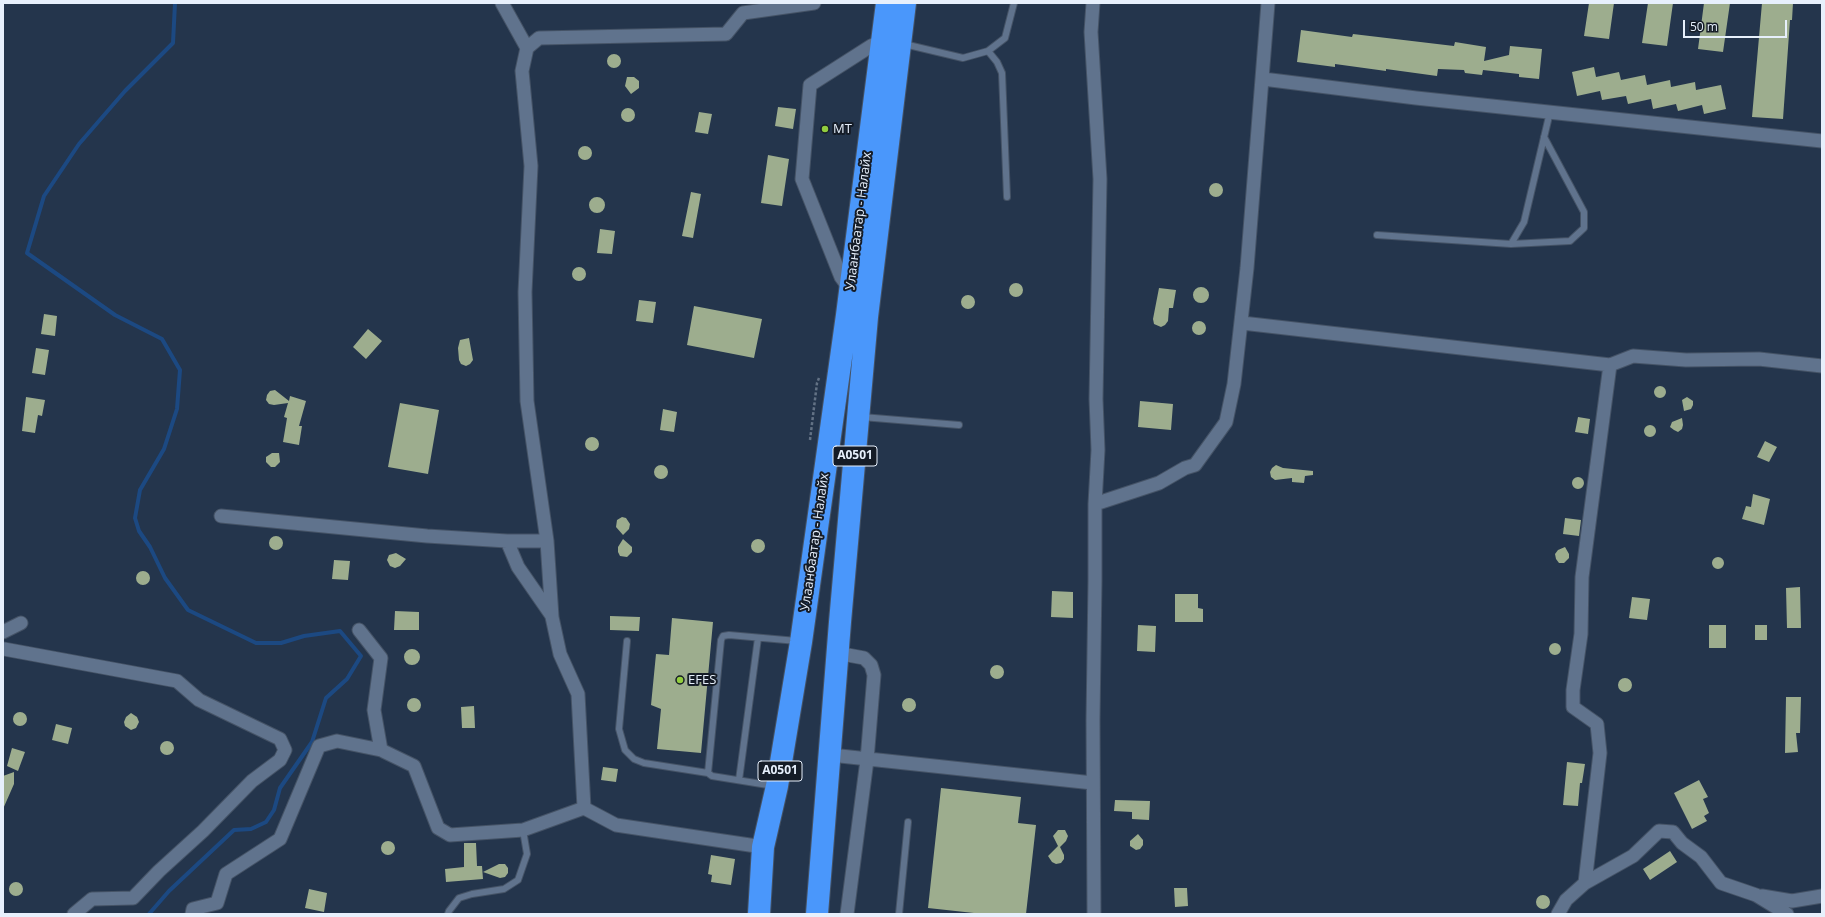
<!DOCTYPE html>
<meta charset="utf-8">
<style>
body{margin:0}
#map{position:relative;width:1825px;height:917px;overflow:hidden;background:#24354c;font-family:"Open Sans",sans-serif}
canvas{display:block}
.frame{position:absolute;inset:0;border:4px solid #e7f0fc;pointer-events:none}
.scale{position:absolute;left:1683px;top:20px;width:104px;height:18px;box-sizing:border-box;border:2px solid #e7f0fc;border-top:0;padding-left:5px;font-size:12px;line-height:14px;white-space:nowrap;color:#e7f0fc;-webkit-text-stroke:3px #151c27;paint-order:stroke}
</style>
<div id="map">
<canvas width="1825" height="917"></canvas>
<div class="frame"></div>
<div class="scale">50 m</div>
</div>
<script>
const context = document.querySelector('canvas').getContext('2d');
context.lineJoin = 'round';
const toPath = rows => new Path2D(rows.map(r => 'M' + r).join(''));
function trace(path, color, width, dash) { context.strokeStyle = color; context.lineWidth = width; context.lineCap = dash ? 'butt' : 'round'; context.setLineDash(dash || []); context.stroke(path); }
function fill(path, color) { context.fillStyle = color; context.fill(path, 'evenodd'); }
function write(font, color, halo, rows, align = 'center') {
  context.font = font + ' "Open Sans",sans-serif'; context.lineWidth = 4; context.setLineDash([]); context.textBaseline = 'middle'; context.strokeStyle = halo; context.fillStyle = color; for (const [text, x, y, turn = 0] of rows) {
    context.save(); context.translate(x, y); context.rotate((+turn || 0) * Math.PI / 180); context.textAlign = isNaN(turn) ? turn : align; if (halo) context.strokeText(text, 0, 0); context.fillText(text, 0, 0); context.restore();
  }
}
trace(toPath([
 [149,914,169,891,234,830,251,829,266,822,274,810,280,788,312,742,326,698,347,679,361,656,340,631,304,636,281,643,256,643,188,610,165,578,150,547,139,531,135,518,140,490,164,449,177,409,180,370,162,339,115,315,27,253,44,196,79,144,125,91,173,43,175,3]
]), '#1c4982', 4);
fill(toPath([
 [1589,3,1614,3,1609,39,1584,36],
 [1648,3,1673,3,1667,46,1642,43],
 [1704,3,1730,3,1723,52,1698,49],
 [1762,3,1793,3,1792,20,1790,20,1783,119,1752,117],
 [1301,30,1352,37,1353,34,1454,46,1455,42,1486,47,1484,61,1509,55,1510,46,1542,49,1539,79,1519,77,1519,74,1483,70,1482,75,1465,73,1464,70,1438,69,1437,76,1386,69,1386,71,1335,64,1335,67,1297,62],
 '607 61a7 7 0 1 1 14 0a7 7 0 1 1-14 0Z',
 [1594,67,1596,77,1619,72,1621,80,1645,75,1647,85,1670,80,1671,87,1695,82,1696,90,1721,85,1726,109,1704,114,1702,105,1678,111,1676,104,1653,109,1651,99,1628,104,1626,96,1602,100,1600,91,1577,96,1572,72],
 [627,77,634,77,639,81,639,88,631,94,625,86],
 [778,107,796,109,793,129,775,126],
 '621 115a7 7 0 1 1 14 0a7 7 0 1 1-14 0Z',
 [699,112,712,114,708,134,695,132],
 '578 153a7 7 0 1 1 14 0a7 7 0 1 1-14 0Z',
 [768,155,789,159,782,206,761,203],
 '1209 190a7 7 0 1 1 14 0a7 7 0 1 1-14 0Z',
 [691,192,701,194,693,238,682,236],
 '589 205a8 8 0 1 1 16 0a8 8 0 1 1-16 0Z',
 [600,229,615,231,612,254,597,253],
 '572 274a7 7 0 1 1 14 0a7 7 0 1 1-14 0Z',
 '1009 290a7 7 0 1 1 14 0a7 7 0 1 1-14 0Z',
 '1193 295a8 8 0 1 1 16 0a8 8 0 1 1-16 0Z',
 [1159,288,1176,290,1173,308,1169,308,1168,321,1165,325,1161,327,1154,324,1153,319],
 '961 302a7 7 0 1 1 14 0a7 7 0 1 1-14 0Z',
 [639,300,656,302,653,323,636,321],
 [694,306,762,319,754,358,687,345],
 [44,314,57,316,55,336,41,334],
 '1192 328a7 7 0 1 1 14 0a7 7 0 1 1-14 0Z',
 [368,329,382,341,366,359,353,347],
 [469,338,473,360,470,364,466,366,461,364,459,360,458,348,460,340],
 [36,348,49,350,45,375,32,373],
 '1654 392a6 6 0 1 1 12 0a6 6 0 1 1-12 0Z',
 [275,390,289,401,290,396,306,401,299,426,302,426,299,445,283,442,287,418,284,417,288,403,274,405,269,404,266,400,267,395,270,391],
 [26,397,45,400,42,416,38,415,35,433,22,431],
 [1687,397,1693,401,1693,405,1691,409,1684,411,1682,400],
 [1140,401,1173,404,1171,430,1138,427],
 [400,403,439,410,428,474,388,467],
 [663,409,677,412,674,432,660,430],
 [1578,417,1590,419,1588,434,1575,432],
 [1682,418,1683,425,1682,429,1678,432,1674,430,1670,427,1672,422],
 '1644 431a6 6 0 1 1 12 0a6 6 0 1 1-12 0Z',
 '585 444a7 7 0 1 1 14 0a7 7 0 1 1-14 0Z',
 [1765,441,1777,447,1769,462,1757,457],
 [272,453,279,453,280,462,275,467,271,467,266,462,266,457],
 '654 472a7 7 0 1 1 14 0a7 7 0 1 1-14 0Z',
 [1276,465,1283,468,1313,471,1313,475,1305,476,1304,483,1292,482,1292,478,1275,480,1271,477,1270,472,1272,468],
 '1572 483a6 6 0 1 1 12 0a6 6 0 1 1-12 0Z',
 [1753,494,1770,499,1764,525,1742,519,1746,506,1751,507],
 [622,517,626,518,630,524,629,529,623,535,616,527,617,520],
 [1565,518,1581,520,1579,536,1563,534],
 '269 543a7 7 0 1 1 14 0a7 7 0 1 1-14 0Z',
 '751 546a7 7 0 1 1 14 0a7 7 0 1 1-14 0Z',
 [623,539,632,547,632,552,627,557,620,556,618,552,618,547],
 [1565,547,1569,554,1569,558,1564,563,1559,563,1556,559,1555,554,1558,550],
 [396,553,406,559,400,566,395,568,390,566,387,560,389,555],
 '1712 563a6 6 0 1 1 12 0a6 6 0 1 1-12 0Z',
 [334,560,350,561,348,580,332,579],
 '136 578a7 7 0 1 1 14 0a7 7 0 1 1-14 0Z',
 [1800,587,1801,628,1787,628,1786,588],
 [1052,591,1073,592,1073,618,1051,617],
 [1175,594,1198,594,1198,608,1203,609,1203,622,1175,622],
 [1632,597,1650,599,1647,620,1629,618],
 [395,611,419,612,419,630,394,630],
 [610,616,640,617,639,631,610,630],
 [672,618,713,622,701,753,657,749,661,709,651,705,656,654,669,655],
 [1138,625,1156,626,1155,652,1137,651],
 [1709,625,1726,625,1726,648,1709,648],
 [1755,625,1767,625,1767,640,1755,640],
 '1549 649a6 6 0 1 1 12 0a6 6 0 1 1-12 0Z',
 '404 657a8 8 0 1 1 16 0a8 8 0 1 1-16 0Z',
 '990 672a7 7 0 1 1 14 0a7 7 0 1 1-14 0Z',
 '1618 685a7 7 0 1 1 14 0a7 7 0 1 1-14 0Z',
 [1786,697,1801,697,1800,733,1796,733,1798,752,1785,753],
 '407 705a7 7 0 1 1 14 0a7 7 0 1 1-14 0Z',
 '902 705a7 7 0 1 1 14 0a7 7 0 1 1-14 0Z',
 [474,706,475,728,462,728,461,707],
 '13 719a7 7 0 1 1 14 0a7 7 0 1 1-14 0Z',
 [131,713,137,717,139,722,136,728,131,730,125,726,124,722,126,717],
 [56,724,72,728,68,744,52,740],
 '160 748a7 7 0 1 1 14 0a7 7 0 1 1-14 0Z',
 [12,748,25,752,18,771,7,766],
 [1567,762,1585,764,1582,783,1580,783,1578,806,1563,805],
 [603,767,618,769,616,782,601,780],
 [14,772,14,784,3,809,3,776],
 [1699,780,1708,797,1703,799,1709,813,1704,816,1707,821,1692,829,1674,793],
 [941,788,1021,797,1018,823,1036,825,1026,914,983,914,928,908],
 [1115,800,1150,801,1149,820,1132,819,1132,812,1114,811],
 [1058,830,1065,830,1068,836,1066,841,1060,847,1064,855,1064,859,1061,863,1056,864,1052,862,1048,856,1058,846,1053,836],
 [1138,834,1143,840,1143,845,1140,849,1136,850,1130,846,1130,841],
 '381 848a7 7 0 1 1 14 0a7 7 0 1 1-14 0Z',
 [464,843,476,843,477,866,482,866,483,879,446,882,445,869,464,867],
 [1670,851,1677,862,1650,880,1643,869],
 [711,855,735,859,731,885,711,882,712,875,708,874],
 [499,864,505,864,508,868,508,873,505,877,500,878,483,872],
 '9 889a7 7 0 1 1 14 0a7 7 0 1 1-14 0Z',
 [1174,888,1187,888,1188,906,1175,907],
 [309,889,327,893,324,912,305,908],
 '1536 902a7 7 0 1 1 14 0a7 7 0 1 1-14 0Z'
]), '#9dad8e');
const lane = toPath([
 [904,44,963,58,988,51,1005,38,1014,3],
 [988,51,997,62,1002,73,1007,197],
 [1377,235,1511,244,1524,222,1550,112],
 [1511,244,1570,241,1584,228,1584,212,1544,137],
 [862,417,959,425],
 [627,641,619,729,625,750,634,759,644,763,708,773],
 [739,780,758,638],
 [774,786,712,776,708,773,721,640,723,636,729,635,797,641],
 [448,914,449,911,459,898,472,894,504,889,518,880,527,854,523,830],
 [899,914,908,822]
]);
const street = toPath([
 [502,3,527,48],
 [1093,3,1091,32,1100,179,1096,399,1098,450,1095,504,1095,581,1093,720,1094,914],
 [1263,79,1416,98,1822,141],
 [850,289,841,277,802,179,810,85,871,46,882,41],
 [1242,323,1610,365,1633,356,1686,360,1759,359,1822,366],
 [1095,504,1159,483,1185,468,1195,465,1226,422,1234,384,1247,268,1268,3],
 [221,516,427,536,507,541,547,541],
 [507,541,518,567,552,616],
 [359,630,381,658,374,710,381,750],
 [3,632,21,623],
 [4,649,177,681,199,700,280,739,285,750,280,760,252,781,203,831,159,871,133,898,92,899,74,914],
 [837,653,864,658,871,665,874,675,867,760,847,914],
 [831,755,1093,783],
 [584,808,578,694,560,654,552,617,547,541,527,401,525,292,531,166,522,71,527,48,539,38,726,34,743,13,814,3],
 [1585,883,1600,753,1597,724,1573,707,1573,690,1581,634,1582,577,1610,365],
 [1762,896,1792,901,1822,896],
 [192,914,193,909,217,903,226,874,280,839,319,746,337,741,381,750,414,766,438,828,450,835,523,830,584,808,616,825,763,847],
 [1558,914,1566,900,1585,883,1633,856,1659,831,1673,832,1682,843,1701,857,1721,883,1756,895,1787,914]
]);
const highway = toPath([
 [759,914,763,847,777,786,801,642,847,315,887,3],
 [817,914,840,622,867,317,905,3]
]);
trace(lane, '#455366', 8);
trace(street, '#455366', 15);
trace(highway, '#455366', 24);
trace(toPath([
 [810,440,817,383,819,378]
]), '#637285', 2.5, [3, 2]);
trace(lane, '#60738d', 6);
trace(street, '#60738d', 13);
trace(highway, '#4a97fb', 22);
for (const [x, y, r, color] of [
 [825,129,4,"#92cd3e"],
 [680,680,4,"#92cd3e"]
]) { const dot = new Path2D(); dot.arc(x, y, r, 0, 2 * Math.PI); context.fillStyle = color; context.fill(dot); trace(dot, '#151c27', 1.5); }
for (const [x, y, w] of [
 [855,456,44],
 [780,771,44]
]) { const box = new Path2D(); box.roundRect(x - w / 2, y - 10, w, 20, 3); context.fillStyle = '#151c27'; context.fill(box); trace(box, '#e7f0fc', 1); }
write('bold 12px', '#e7f0fc', null, [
 ["A0501",855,456],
 ["A0501",780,771]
]);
write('13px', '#e7f0fc', '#151c27', [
 ["MT",833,129],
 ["EFES",688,680]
], 'left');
write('13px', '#e7f0fc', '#151c27', [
 ["Улаанбаатар - Налайх",859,221,-83],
 ["Улаанбаатар - Налайх",815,542,-82]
]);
</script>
